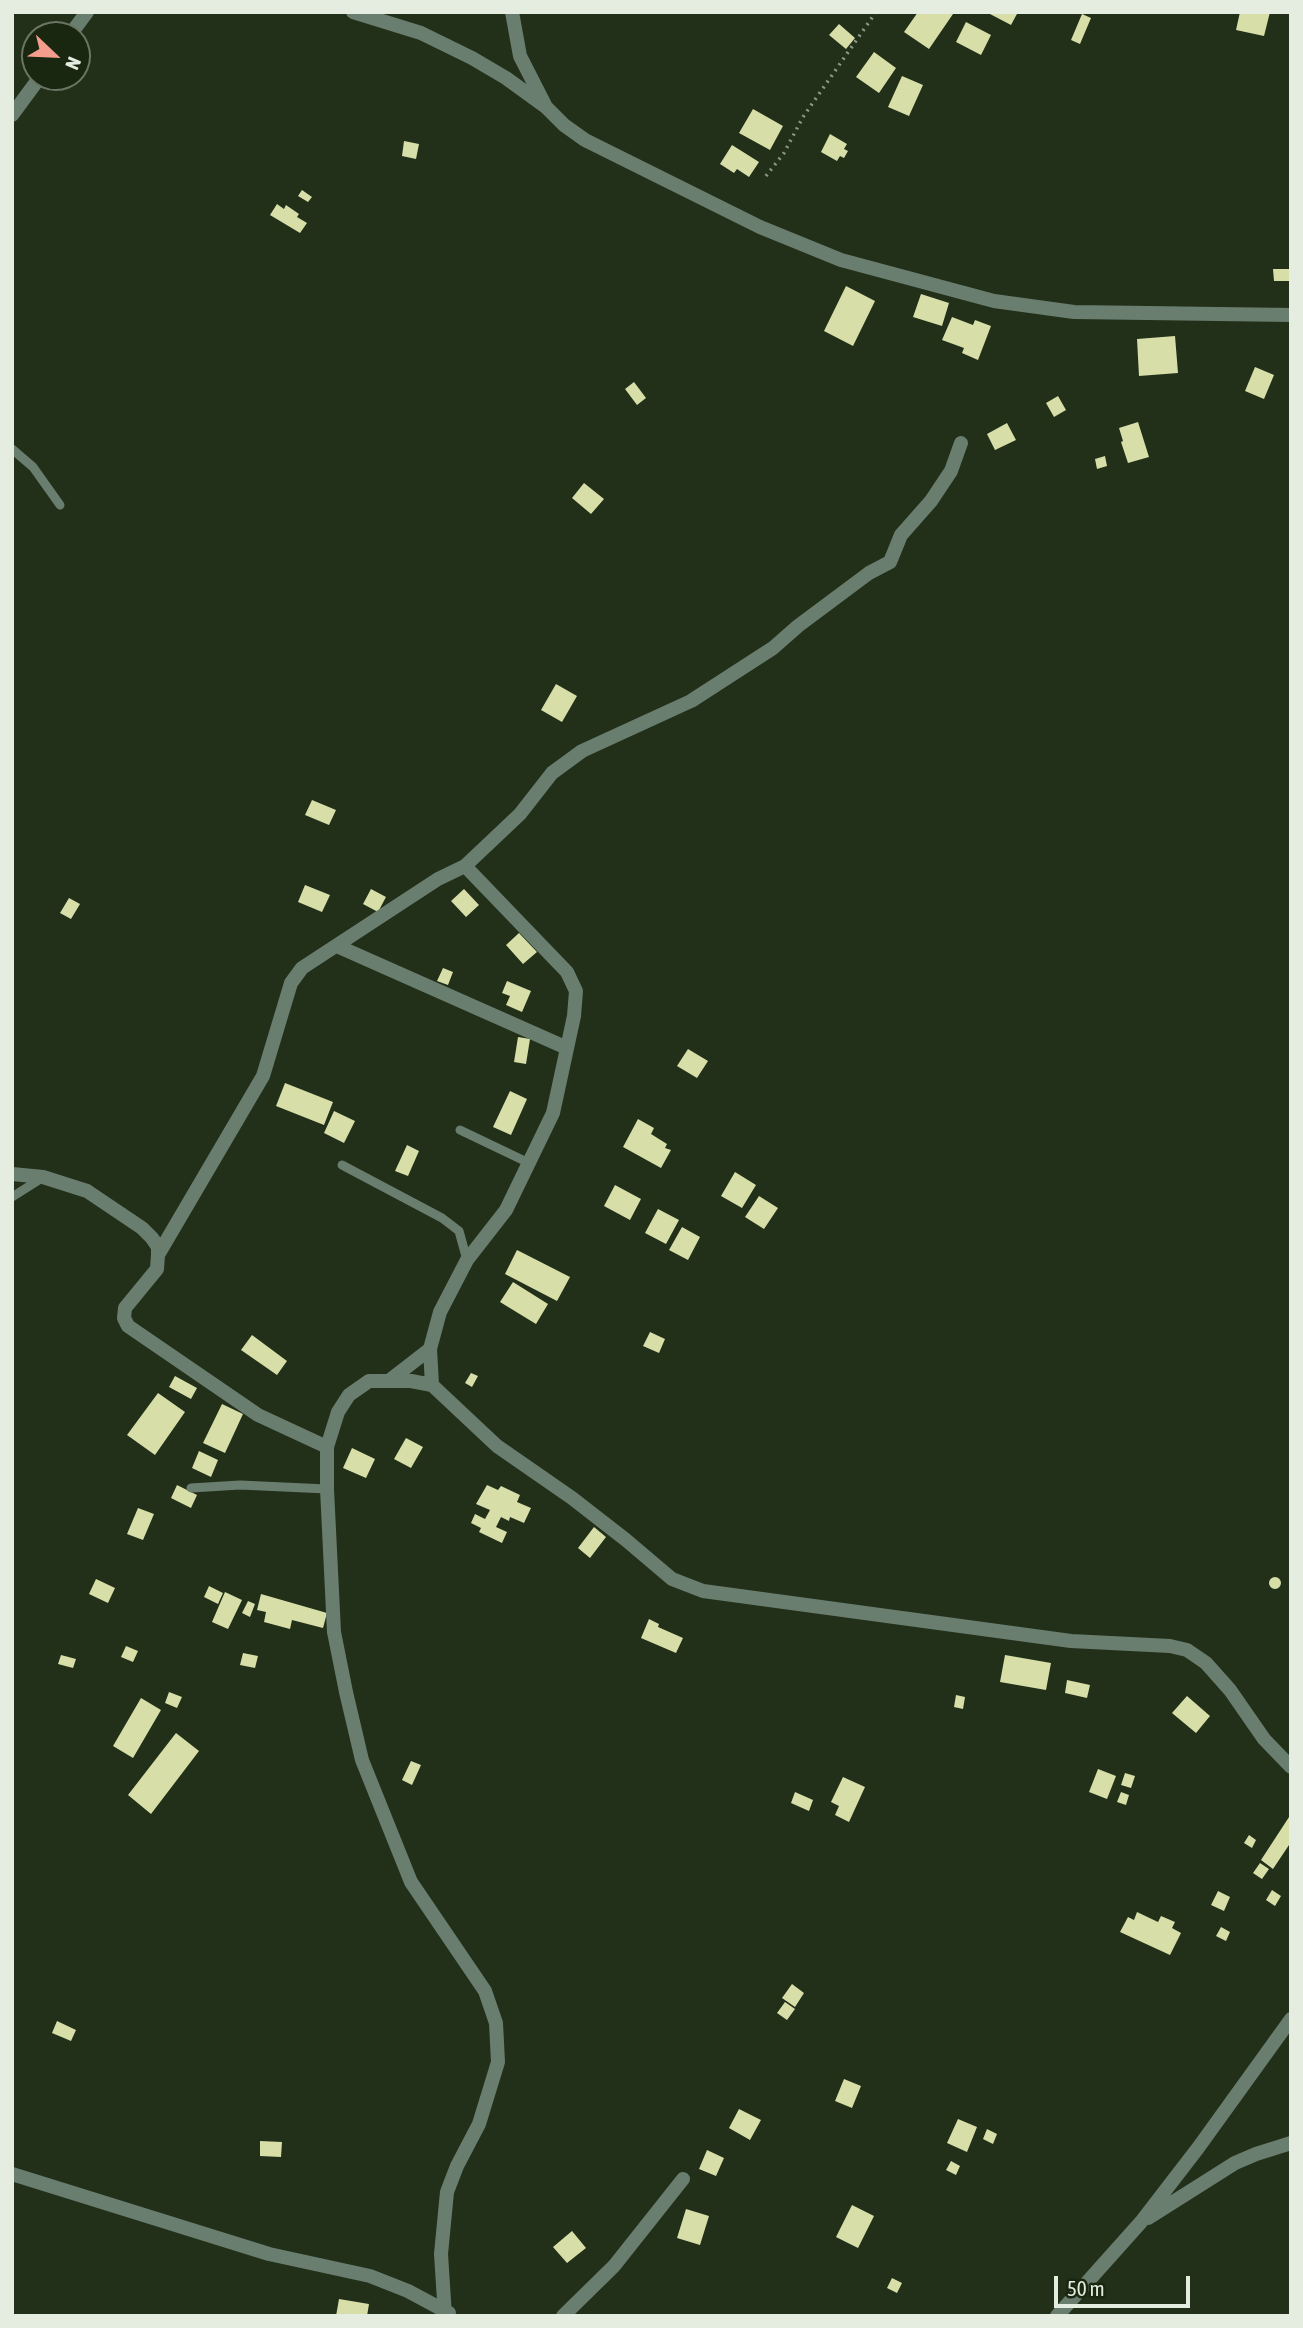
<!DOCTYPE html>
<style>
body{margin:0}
#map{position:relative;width:1303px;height:2328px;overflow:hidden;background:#22301a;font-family:"Asap Condensed",sans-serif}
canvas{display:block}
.frame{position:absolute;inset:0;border:14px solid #e4eddf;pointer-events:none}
.north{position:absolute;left:21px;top:21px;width:70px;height:70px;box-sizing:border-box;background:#192610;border:2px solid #6a7663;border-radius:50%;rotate:113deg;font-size:19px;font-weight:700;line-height:28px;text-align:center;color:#e4eddf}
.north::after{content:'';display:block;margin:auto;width:24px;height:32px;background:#f49d8c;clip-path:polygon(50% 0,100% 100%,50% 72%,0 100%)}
.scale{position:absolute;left:1054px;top:2276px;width:136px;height:32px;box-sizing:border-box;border:4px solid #e4eddf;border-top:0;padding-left:9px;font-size:21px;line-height:24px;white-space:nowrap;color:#e4eddf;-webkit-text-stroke:5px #192610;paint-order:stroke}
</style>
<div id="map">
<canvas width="1303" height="2328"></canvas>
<div class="frame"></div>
<div class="north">N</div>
<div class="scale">50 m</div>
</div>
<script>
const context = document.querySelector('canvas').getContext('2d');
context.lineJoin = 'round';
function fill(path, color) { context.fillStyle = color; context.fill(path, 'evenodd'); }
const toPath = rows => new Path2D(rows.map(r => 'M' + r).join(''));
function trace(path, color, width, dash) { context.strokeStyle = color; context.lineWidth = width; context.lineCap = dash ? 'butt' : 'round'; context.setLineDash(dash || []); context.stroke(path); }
fill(toPath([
 [918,12,953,14,929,49,904,32],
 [991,12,1018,12,1011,25,990,14],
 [1240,12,1270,12,1264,36,1236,30],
 [1082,14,1091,18,1080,44,1071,40],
 [966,22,991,35,981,55,956,42],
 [839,24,855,38,846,49,829,35],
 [874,52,896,68,879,93,856,77],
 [902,76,923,85,909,116,888,107],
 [753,109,783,126,770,150,739,133],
 [830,134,847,144,844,149,848,151,844,158,840,156,837,161,821,152],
 [404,141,419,144,416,159,402,156],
 [732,145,759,162,749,177,737,169,734,173,720,164],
 [302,190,312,197,308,202,298,196],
 [277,204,284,209,286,205,299,214,297,217,307,223,300,233,270,215],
 [1273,269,1291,269,1291,281,1274,281],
 [846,286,875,301,853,346,824,331],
 [921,294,949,303,942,326,913,317],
 [952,317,973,325,975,320,991,326,978,360,962,353,964,348,942,340],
 [1175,336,1178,373,1139,376,1137,339],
 [1255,367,1274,375,1264,399,1245,391],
 [634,382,646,398,637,405,625,389],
 [1058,396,1066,410,1054,417,1046,403],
 [1138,422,1149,457,1128,463,1121,442,1123,441,1119,428],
 [1007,423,1016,440,995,450,987,434],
 [1105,456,1107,466,1097,469,1095,459],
 [584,483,604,499,591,514,572,498],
 [556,684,577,696,562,722,541,710],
 [312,800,336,810,329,825,305,815],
 [305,885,330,895,322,912,298,902],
 [371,889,386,897,378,912,363,904],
 [464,889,479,905,466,917,451,901],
 [69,898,80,904,71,919,60,913],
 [519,933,537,952,523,964,506,945],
 [443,968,453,972,448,985,437,981],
 [507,981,531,991,522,1012,506,1005,510,996,502,993],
 [518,1037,530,1039,526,1064,514,1062],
 [688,1049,708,1061,697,1078,677,1066],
 [285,1083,333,1102,324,1125,276,1106],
 [510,1091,527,1099,511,1135,493,1127],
 [334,1111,355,1121,344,1143,324,1133],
 [638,1119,654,1128,651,1134,667,1144,665,1148,671,1150,661,1168,623,1147],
 [407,1145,419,1151,408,1176,395,1171],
 [735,1172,756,1185,742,1208,721,1196],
 [615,1185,641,1199,630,1220,604,1206],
 [759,1196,778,1208,764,1229,745,1217],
 [658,1209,679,1220,666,1244,645,1233],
 [682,1227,700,1237,688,1260,669,1250],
 [517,1250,570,1277,557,1301,505,1274],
 [513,1282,548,1304,536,1324,500,1302],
 [650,1332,665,1339,659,1353,643,1346],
 [252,1335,287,1361,277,1375,241,1350],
 [471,1373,478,1376,472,1387,465,1383],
 [175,1376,197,1388,191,1399,169,1387],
 [158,1393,185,1412,155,1455,127,1435],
 [222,1404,243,1414,225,1453,203,1443],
 [406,1438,423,1447,411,1468,394,1459],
 [352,1448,375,1459,366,1478,343,1468],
 [199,1451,218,1460,211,1477,192,1468],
 [177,1485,197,1495,191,1508,171,1498],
 [487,1485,498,1490,501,1486,520,1495,517,1502,531,1508,524,1523,510,1517,509,1521,501,1517,496,1527,507,1532,502,1543,479,1532,481,1528,471,1523,475,1514,485,1519,490,1510,476,1504],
 [138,1508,154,1514,143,1540,127,1534],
 [594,1527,606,1537,590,1558,578,1548],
 '1269 1583a6 6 0 1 1 12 0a6 6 0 1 1-12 0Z',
 [96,1579,115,1588,108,1603,89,1594],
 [209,1586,223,1593,218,1604,204,1597],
 [225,1592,242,1600,228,1629,212,1622],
 [261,1594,327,1613,323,1628,292,1620,290,1629,264,1622,266,1612,257,1610],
 [248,1601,255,1604,250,1617,242,1613],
 [649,1619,659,1624,658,1627,683,1638,676,1653,641,1638],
 [126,1646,138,1651,133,1662,121,1657],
 [243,1653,258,1656,255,1668,240,1665],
 [61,1655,76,1659,73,1668,58,1664],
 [1005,1655,1051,1663,1046,1690,1000,1682],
 [1067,1680,1090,1685,1087,1698,1065,1693],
 [169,1692,182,1697,177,1708,165,1703],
 [956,1695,965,1697,963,1709,954,1707],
 [1187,1696,1210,1716,1196,1733,1172,1713],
 [141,1698,161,1710,133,1758,113,1746],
 [176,1733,199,1751,151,1814,128,1795],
 [411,1761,421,1765,412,1785,402,1780],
 [1098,1769,1116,1776,1107,1799,1089,1792],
 [1125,1773,1135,1776,1131,1788,1121,1785],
 [843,1777,865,1787,849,1822,835,1815,839,1806,831,1802],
 [795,1792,813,1800,809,1811,791,1803],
 [1121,1792,1129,1795,1126,1805,1117,1802],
 [1291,1814,1291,1842,1273,1869,1261,1860],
 [1249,1835,1256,1840,1252,1848,1244,1843],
 [1260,1863,1269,1869,1262,1879,1253,1873],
 [1272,1890,1281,1896,1275,1906,1266,1900],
 [1218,1891,1230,1897,1224,1911,1211,1905],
 [1137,1912,1158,1922,1161,1916,1175,1922,1172,1928,1181,1933,1170,1955,1120,1932,1128,1917,1134,1920],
 [1221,1927,1230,1932,1226,1941,1216,1936],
 [792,1984,804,1993,795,2007,782,1998],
 [785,2002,795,2009,787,2020,777,2013],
 [57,2021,76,2030,71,2041,52,2033],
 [844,2079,861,2086,852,2108,835,2101],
 [739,2109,761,2120,750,2140,729,2128],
 [958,2119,977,2127,967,2152,947,2143],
 [987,2129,997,2134,993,2144,983,2139],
 [260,2141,282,2142,281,2157,260,2156],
 [707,2150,724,2158,716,2176,699,2169],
 [951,2161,960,2166,956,2175,946,2170],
 [852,2205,874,2216,858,2248,836,2237],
 [686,2209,709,2216,700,2245,677,2238],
 [572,2231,586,2248,567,2263,553,2247],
 [892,2278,902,2283,897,2293,887,2288],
 [339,2299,369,2304,367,2316,336,2316]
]), '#d7dea8');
trace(toPath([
 [766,176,784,153,803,117,876,12]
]), '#8b9684', 3.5, [2, 5]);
trace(toPath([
 [12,449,33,467,60,505],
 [460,1130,529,1163],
 [342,1165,442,1218,459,1231,467,1260],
 [12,1197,42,1178],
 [191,1488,240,1485,327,1489]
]), '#6a7e70', 9);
trace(toPath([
 [353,12,421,33,472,58,506,78,546,107,564,125,585,140,760,227,841,260,994,301,1074,312,1291,315],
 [512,12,520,56,545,105],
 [70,35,87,12],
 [12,115,40,77],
 [337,946,567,1048],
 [12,1174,43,1177,87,1191,142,1228,152,1238,158,1247,158,1255,157,1269,125,1308,124,1318,128,1326,258,1415,327,1447],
 [158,1255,263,1076,291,983,302,968,438,879,465,866,520,814,552,773,582,751,691,701,773,648,798,626,869,573,890,562,901,535,931,501,951,471,961,443],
 [390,1380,430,1349],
 [432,1385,430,1349,440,1312,467,1260,506,1210,553,1113,574,1016,576,991,567,972,465,866],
 [12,2174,269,2254,370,2276,408,2291,449,2313],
 [1148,2218,1235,2163,1256,2154,1291,2143],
 [445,2316,441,2254,447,2192,457,2166,479,2124,498,2062,496,2023,485,1991,411,1882,362,1760,346,1692,334,1632,327,1489,327,1447,338,1412,349,1395,369,1381,411,1381,432,1385,497,1446,572,1498,626,1540,672,1579,703,1591,1071,1641,1170,1646,1187,1650,1206,1663,1230,1690,1264,1739,1291,1767],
 [563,2316,614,2266,683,2179],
 [1057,2316,1141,2222,1198,2148,1291,2019]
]), '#6a7e70', 14);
</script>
